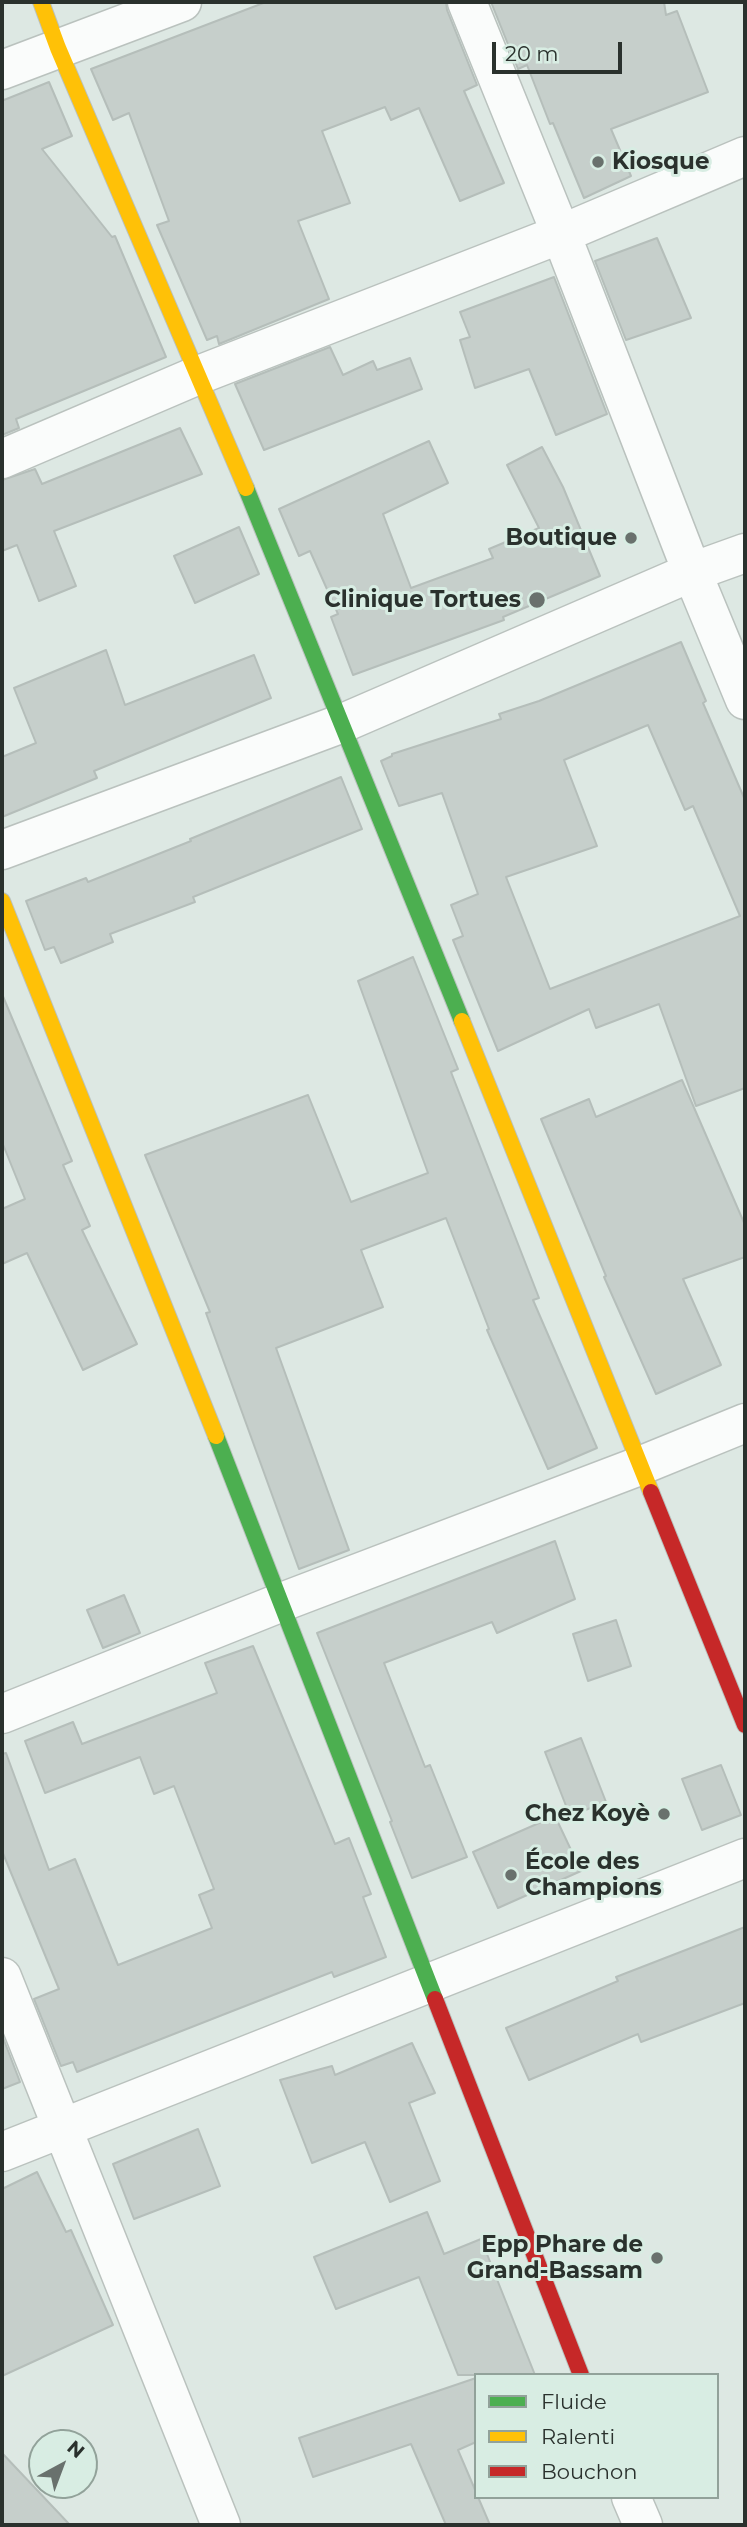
<!DOCTYPE html>
<meta charset="utf-8">
<style>
body{margin:0}
#map{position:relative;width:747px;height:2527px;overflow:hidden;background:#dde8e3;font-family:Montserrat,sans-serif}
canvas{display:block}
.frame{position:absolute;inset:0;border:4px solid #2a312d;pointer-events:none}
.legend{position:absolute;left:474px;top:2373px;width:245px;height:126px;box-sizing:border-box;background:#d8ede3;border:2px solid #92a29a;margin:0;padding:9px 12px;list-style:none;font-size:21px;color:#2a312d}
.legend li{display:flex;align-items:center;gap:14px;height:35px}
.legend b{width:35px;border:2px solid #92a29a}
.north{position:absolute;left:28px;top:2429px;width:70px;height:70px;box-sizing:border-box;background:#d8ede3;border:2px solid #92a29a;border-radius:50%;rotate:41deg;font-size:19px;font-weight:700;line-height:28px;text-align:center;color:#2a312d}
.north::after{content:'';display:block;margin:auto;width:24px;height:32px;background:#69716d;clip-path:polygon(50% 0,100% 100%,50% 72%,0 100%)}
.scale{position:absolute;left:492px;top:42px;width:130px;height:32px;box-sizing:border-box;border:4px solid #2a312d;border-top:0;padding-left:9px;font-size:21px;line-height:24px;white-space:nowrap;color:#2a312d;-webkit-text-stroke:5px #d8ede3;paint-order:stroke}
</style>
<div id="map">
<canvas width="747" height="2527"></canvas>
<div class="frame"></div>
<ul class="legend">
<li><b style="height:9px;background:#4caf50"></b>Fluide</li>
<li><b style="height:9px;background:#ffc107"></b>Ralenti</li>
<li><b style="height:9px;background:#c62828"></b>Bouchon</li>
</ul>
<div class="north">N</div>
<div class="scale">20 m</div>
</div>
<script>
const context = document.querySelector('canvas').getContext('2d');
context.lineJoin = 'round';
function fill(path, color) { context.fillStyle = color; context.fill(path, 'evenodd'); }
const toPath = rows => new Path2D(rows.map(r => 'M' + r).join(''));
function trace(path, color, width, dash) { context.strokeStyle = color; context.lineWidth = width; context.lineCap = dash ? 'butt' : 'round'; context.setLineDash(dash || []); context.stroke(path); }
function write(font, color, halo, rows, align = 'center') {
  context.font = font + ' Montserrat,sans-serif'; context.lineWidth = 6; context.setLineDash([]); context.textBaseline = 'middle'; context.strokeStyle = halo; context.fillStyle = color; for (const [text, x, y, turn = 0] of rows) {
    context.save(); context.translate(x, y); context.rotate((+turn || 0) * Math.PI / 180); context.textAlign = isNaN(turn) ? turn : align; if (halo) context.strokeText(text, 0, 0); context.fillText(text, 0, 0); context.restore();
  }
}
const building = toPath([
 [266,2,446,2,447,10,477,85,464,91,504,183,460,201,419,108,391,120,385,107,322,131,350,203,298,221,329,299,219,344,217,336,207,340,157,225,169,221,129,113,113,120,91,69,266,2],
 [491,2,664,2,666,15,677,11,708,92,611,129,631,176,584,198,553,123,550,124,527,65,518,69,491,2],
 [49,82,72,136,42,149,112,237,115,236,166,357,16,419,19,428,2,435,2,97,4,100,49,82],
 [657,238,691,318,626,340,595,261,657,238],
 [554,277,607,414,556,435,529,369,475,388,460,340,470,337,460,312,554,277],
 [330,347,343,375,373,361,377,370,410,358,422,389,264,450,235,384,330,347],
 [180,428,202,474,54,531,76,586,39,601,17,545,2,551,2,480,35,469,42,484,180,428],
 [429,441,448,483,383,514,411,588,493,558,489,549,539,528,507,465,542,447,563,487,600,576,503,617,504,620,353,675,331,617,338,614,310,551,299,556,279,509,429,441],
 [239,527,259,574,195,603,174,556,239,527],
 [681,642,706,701,703,703,745,800,745,1088,696,1106,659,1004,596,1028,589,1009,498,1051,453,940,463,936,451,905,478,894,442,793,399,806,381,761,392,756,392,754,501,719,499,714,539,701,681,642],
 [648,725,685,810,693,806,740,916,550,989,506,877,597,846,564,760,648,725],
 [106,650,125,705,254,655,271,698,94,771,97,778,2,817,2,757,36,743,14,688,106,650],
 [341,777,362,829,193,897,195,902,110,934,113,942,61,963,54,947,45,950,26,901,86,878,88,882,191,841,190,839,341,777],
 [413,957,458,1069,451,1072,539,1298,533,1300,597,1448,548,1469,487,1330,489,1329,446,1218,361,1250,383,1307,276,1348,349,1550,299,1569,206,1313,210,1312,145,1155,308,1095,351,1202,428,1173,358,981,413,957],
 [2,994,72,1161,63,1165,90,1226,82,1230,137,1344,83,1370,27,1253,2,1264,2,1209,25,1199,2,1142,2,994],
 [682,1080,745,1225,745,1257,683,1279,721,1365,656,1394,604,1277,606,1276,541,1119,589,1099,596,1117,682,1080],
 [555,1541,575,1599,497,1633,492,1622,384,1663,425,1767,430,1765,467,1857,412,1878,390,1822,392,1821,317,1633,555,1541],
 [124,1595,140,1633,103,1648,87,1610,124,1595],
 [616,1620,631,1666,588,1681,573,1634,616,1620],
 [253,1646,335,1844,349,1838,371,1894,363,1897,386,1957,334,1977,332,1972,77,2072,73,2062,61,2066,34,1999,59,1989,2,1851,2,1754,6,1753,49,1870,75,1859,118,1965,212,1928,199,1895,214,1889,174,1786,154,1794,140,1757,45,1793,25,1741,73,1722,82,1744,217,1693,205,1663,253,1646],
 [581,1738,606,1802,570,1816,545,1752,581,1738],
 [721,1765,741,1815,702,1830,682,1779,721,1765],
 [555,1816,581,1871,498,1908,473,1852,555,1816],
 [745,1927,745,2003,641,2042,638,2034,529,2080,506,2028,618,1981,616,1977,745,1927],
 [2,2035,20,2082,2,2089,2,2035],
 [412,2043,435,2093,409,2103,440,2181,390,2202,365,2142,312,2163,280,2080,332,2066,335,2075,412,2043],
 [198,2129,220,2186,134,2219,113,2164,198,2129],
 [37,2172,66,2232,71,2230,113,2325,2,2376,2,2189,37,2172],
 [427,2212,444,2254,481,2239,535,2375,458,2375,419,2277,336,2309,314,2257,427,2212],
 [476,2378,476,2442,458,2450,476,2492,476,2497,478,2497,490,2525,446,2525,411,2444,313,2477,299,2438,476,2378],
 [2,2453,70,2525,2,2525,2,2453]
]);
fill(building, '#c6cfcb');
trace(building, '#b5beba', 2);
const street = toPath([
 [467,2,561,234,692,572,745,700],
 [2,70,182,2],
 [2,459,196,376,561,234,745,156],
 [2,850,343,723,692,572,745,553],
 [2,1714,282,1602,642,1465,745,1423],
 [2,1977,221,2525],
 [2,2152,745,1858],
 [631,2497,643,2525]
]);
const fast = toPath([
 [246,488,462,1021],
 [216,1436,435,1999]
]);
const slow = toPath([
 [41,2,58,48,246,488],
 [2,901,216,1436],
 [462,1021,651,1492]
]);
const jam = toPath([
 [651,1492,745,1725],
 [435,1999,581,2375]
]);
trace(street, '#bac2be', 41);
trace(fast, '#bac2be', 18);
trace(slow, '#bac2be', 18);
trace(jam, '#bac2be', 18);
trace(street, '#fafcfb', 38);
trace(fast, '#4caf50', 16);
trace(slow, '#ffc107', 16);
trace(jam, '#c62828', 16);
for (const [x, y, r, color] of [
 [598,162,7,"#69716d"],
 [631,538,7,"#69716d"],
 [537,600,9,"#69716d"],
 [664,1814,7,"#69716d"],
 [511,1875,7,"#69716d"],
 [657,2258,7,"#69716d"]
]) { const dot = new Path2D(); dot.arc(x, y, r, 0, 2 * Math.PI); context.fillStyle = color; context.fill(dot); trace(dot, '#d8ede3', 2.5); }
write('bold 23px', '#2a312d', '#d8ede3', [
 ["Kiosque",612,162,"left"],
 ["Boutique",617,538],
 ["Clinique Tortues",521,600],
 ["Chez Koyè",650,1814],
 ["École des",525,1862,"left"],
 ["Champions",525,1888,"left"],
 ["Epp Phare de",643,2245],
 ["Grand-Bassam",643,2271]
], 'right');
</script>
